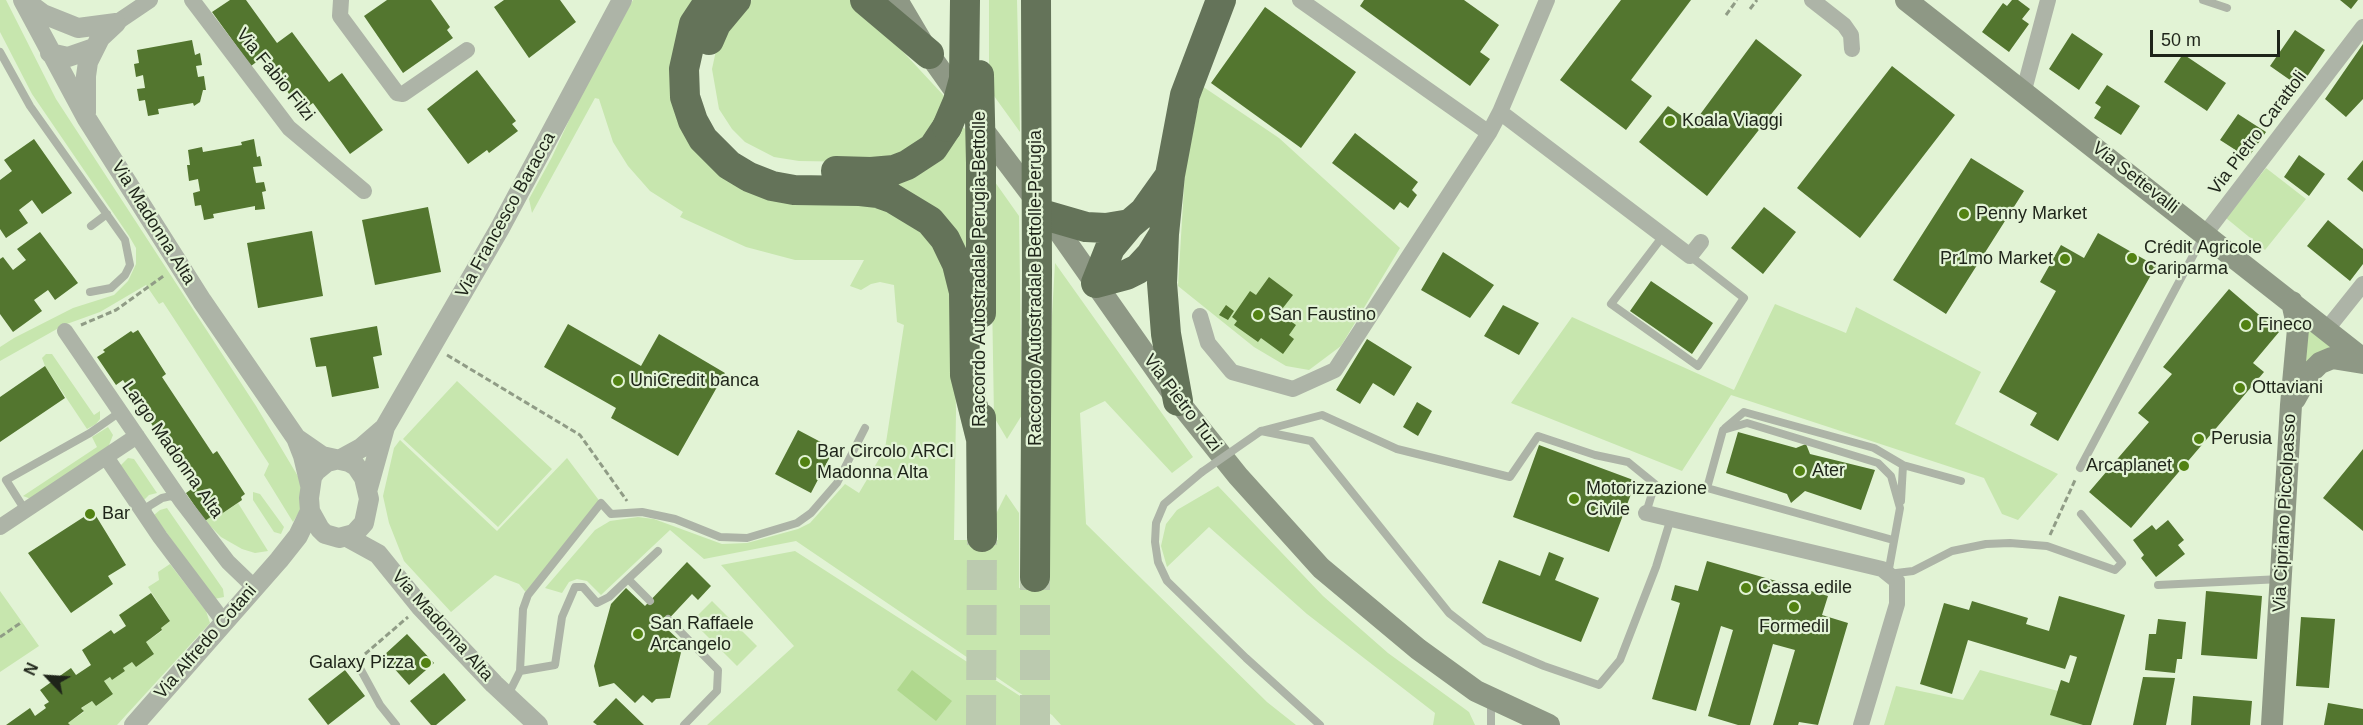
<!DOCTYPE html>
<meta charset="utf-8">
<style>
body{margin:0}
#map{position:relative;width:2363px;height:725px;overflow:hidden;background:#e2f3d5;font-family:Helvetica,sans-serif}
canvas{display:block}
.north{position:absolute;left:18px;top:647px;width:60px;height:60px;-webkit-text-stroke:4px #e2f3d5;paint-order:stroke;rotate:295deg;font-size:16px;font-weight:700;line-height:24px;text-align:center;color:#1e2419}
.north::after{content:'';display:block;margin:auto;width:21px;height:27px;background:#1e2419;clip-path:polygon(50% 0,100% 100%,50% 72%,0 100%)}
.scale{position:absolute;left:2150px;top:30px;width:130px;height:27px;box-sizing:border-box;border:3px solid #1e2419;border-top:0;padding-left:8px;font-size:18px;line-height:21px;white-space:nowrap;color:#1e2419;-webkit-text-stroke:4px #e2f3d5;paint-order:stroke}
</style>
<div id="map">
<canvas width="2363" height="725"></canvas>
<div class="north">N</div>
<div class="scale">50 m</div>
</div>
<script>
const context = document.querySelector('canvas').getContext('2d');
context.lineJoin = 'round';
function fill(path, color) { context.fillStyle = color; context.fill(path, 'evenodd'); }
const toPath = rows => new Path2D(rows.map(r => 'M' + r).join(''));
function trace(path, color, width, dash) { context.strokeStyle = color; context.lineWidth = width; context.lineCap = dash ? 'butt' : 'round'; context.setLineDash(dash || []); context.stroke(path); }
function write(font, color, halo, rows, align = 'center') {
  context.font = font + ' Helvetica,sans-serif'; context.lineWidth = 4.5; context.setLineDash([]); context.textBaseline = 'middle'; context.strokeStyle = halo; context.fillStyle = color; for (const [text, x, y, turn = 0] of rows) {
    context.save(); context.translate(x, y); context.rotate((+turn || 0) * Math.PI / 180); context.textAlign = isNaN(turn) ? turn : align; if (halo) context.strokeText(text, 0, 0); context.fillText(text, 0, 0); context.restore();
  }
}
fill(toPath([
 [0,0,6,0,56,99,256,406,299,478,303,493,301,509,293,522,264,475,269,464,163,302,159,304,146,285,100,312,64,325,0,361,0,347,14,338,73,308,114,295,128,281,136,264,136,248,129,236,32,94,0,32],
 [633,0,700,0,693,8,699,154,888,208,939,244,954,304,956,412,954,540,998,540,995,516,1006,494,1019,513,1019,588,1045,588,1049,368,1055,263,1193,457,1172,473,1105,401,1080,413,1086,524,1267,702,1296,725,1061,725,1052,715,796,541,704,559,670,530,601,595,587,581,577,579,569,582,562,593,545,588,595,530,610,521,638,517,654,519,722,544,747,543,798,529,810,523,845,484,859,493,885,449,904,325,897,322,894,285,880,282,871,284,861,290,850,286,864,260,795,260,746,247,680,217,683,212,650,191,628,166,613,142,599,99,595,98,532,213,529,199,552,157,583,90],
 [720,0,725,0,708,25,698,52,696,85,700,105,705,118,711,130,728,151,754,168,790,178,891,178,920,168,945,148,957,128,962,126,966,130,968,245,966,248,962,247,948,226,930,210,899,192,871,185,788,184,763,177,727,156,712,139,698,114,694,102,691,75,699,32,705,19],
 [752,0,855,0,945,97,928,135,900,155,860,162,799,161,774,157,745,142,732,129,719,109,712,69,717,46,743,6],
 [989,0,1017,0,1020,132,989,89],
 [1202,86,1279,138,1400,248,1341,346,1309,370,1286,366,1254,347,1178,286,1185,171],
 [2266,168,2306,199,2265,250,2226,218],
 [990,175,1019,216,1022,415,1007,439,994,417],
 [1775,304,1846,333,1856,307,1981,372,1955,424,2058,474,2018,520,2002,514,1984,478,1731,395,1682,471,1511,403,1572,317,1734,390],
 [2307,323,2339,347,2301,370],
 [46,354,52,354,94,415,100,411,100,419,96,424,87,429,45,366,42,358],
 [457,381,552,469,498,527,403,439],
 [108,427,113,435,107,450,31,499,23,496,97,447,92,437],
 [400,440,497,531,567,458,601,503,528,595,519,584,495,575,451,612,404,561,389,523,383,496,394,448],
 [128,458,134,459,157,493,149,495,144,500,120,466],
 [1218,486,1323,596,1388,653,1469,712,1475,725,1433,725,1435,713,1307,614,1209,527,1167,567,1161,546,1166,524,1177,510],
 [253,492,260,494,284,527,281,534,274,532,253,500],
 [238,503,268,551,255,553,242,549,221,537,205,521,212,516,214,519],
 [167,508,223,589,224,597,214,599,154,515,160,510],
 [795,551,1048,714,1041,725,707,725,794,646,721,565],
 [170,564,206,611,210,623,117,725,70,725,68,723,84,712,82,708,92,701,96,706,113,694,104,681,110,677,112,680,125,671,123,668,132,662,136,667,154,654,146,642,162,631,161,628,170,621,148,587,159,580,158,572],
 [0,591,39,646,0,672],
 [712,601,757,646,737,666,692,621],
 [1980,670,2058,691,2051,715,2083,725,1884,725,1896,686,1963,700]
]), '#c7e6ae');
fill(toPath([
 [912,670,952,701,936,721,897,690]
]), '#b0d88e');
fill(toPath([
 [230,0,246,0,277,43,292,32,329,82,342,73,383,130,350,154,313,103,301,111,263,57,251,66,212,12],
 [387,0,431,0,450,27,447,30,453,38,403,73,364,16],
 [504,0,560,0,576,22,529,58,494,7],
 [1364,0,1464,0,1499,25,1480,52,1490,59,1470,86,1360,6],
 [1621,0,1691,0,1631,80,1652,96,1626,130,1560,80],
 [2012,0,2018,0,2030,9,2022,19,2029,24,2009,52,1982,32,2003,3,2007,6],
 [2340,0,2358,0,2351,9],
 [1265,7,1356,72,1301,148,1211,83],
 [2295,30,2325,50,2300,87,2270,66],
 [2072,33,2103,54,2079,90,2049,69],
 [1756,39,1802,75,1707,196,1639,142,1668,106,1693,124],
 [192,40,195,55,200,53,202,65,196,66,198,77,204,76,206,90,203,90,200,102,194,106,193,103,158,109,159,114,148,116,145,100,139,101,137,89,145,88,143,75,136,77,134,64,139,63,137,50],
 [2363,44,2363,99,2346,117,2325,99],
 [2183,54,2226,83,2207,111,2164,82],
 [1892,66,1955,115,1860,238,1797,188],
 [477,70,516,121,512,124,518,131,489,153,487,150,468,164,427,109],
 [2107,85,2140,106,2121,135,2094,118,2101,107,2095,103],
 [2238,114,2266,132,2248,158,2220,140],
 [1355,133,1418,182,1412,190,1417,195,1408,208,1400,202,1394,210,1332,163],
 [34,139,72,193,42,214,32,200,19,210,28,223,6,238,0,229,0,180,12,171,4,160],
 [254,139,257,157,260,156,262,166,253,167,256,183,264,182,266,191,262,192,265,209,255,210,255,206,213,214,214,218,204,220,201,205,195,206,193,193,200,191,198,179,189,181,187,165,190,165,188,150,202,147,203,152,242,145,241,142],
 [2299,155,2325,174,2309,196,2284,177],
 [1971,158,2024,191,1946,314,1893,280],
 [2363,160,2363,192,2347,179],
 [428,207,441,272,375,285,362,220],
 [1764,207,1796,232,1763,274,1731,248],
 [2328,220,2363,249,2363,264,2350,281,2307,246],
 [312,231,323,296,258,308,247,243],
 [40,232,78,283,55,300,48,290,34,300,42,311,13,332,0,314,0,259,3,257,13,270,26,260,17,249],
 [2098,233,2156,266,2058,441,2030,425,2037,413,1999,392,2056,291,2040,282,2061,245,2084,258],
 [1443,252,1494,285,1470,318,1421,290],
 [1269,277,1293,295,1279,313,1296,325,1289,335,1294,339,1283,354,1261,338,1258,342,1234,325,1237,321,1232,317,1250,291,1256,295],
 [1651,281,1713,323,1692,354,1630,311],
 [2229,289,2279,332,2253,363,2264,372,2131,528,2089,492,2149,422,2138,413,2172,374,2163,367],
 [1226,305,1234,311,1228,320,1219,315],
 [1503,305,1539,323,1519,355,1484,336],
 [568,324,641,366,659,334,725,373,678,456,611,418,616,408,544,367],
 [377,326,382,355,373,357,379,388,332,397,326,366,316,367,310,338],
 [138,330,166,374,162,377,213,454,217,451,245,494,241,497,242,500,214,519,212,516,205,521,186,493,193,488,123,380,116,385,97,357,105,352,103,350,131,331,133,333],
 [1367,339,1412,367,1394,396,1373,383,1360,404,1336,390],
 [45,366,65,398,0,442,0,397],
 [1417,402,1432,411,1418,436,1403,427],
 [798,430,834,449,811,493,775,474],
 [1738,432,1796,448,1806,444,1810,454,1875,470,1861,510,1805,491,1791,503,1787,494,1726,473],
 [1539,445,1636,481,1609,552,1513,517],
 [2363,449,2363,531,2323,498],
 [93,511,126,565,108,576,113,584,71,613,28,553],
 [2168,520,2184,540,2178,545,2185,554,2156,577,2141,558,2144,555,2133,540,2152,525,2156,530],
 [1549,552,1564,558,1555,580,1599,598,1581,642,1482,603,1499,560,1540,576],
 [1707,561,1828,596,1822,615,1848,623,1818,725,1799,722,1798,725,1773,725,1795,650,1773,644,1750,725,1738,725,1708,716,1733,630,1721,626,1696,711,1652,699,1680,603,1671,600,1675,585,1698,591],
 [687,562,711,586,698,600,692,594,663,625,683,644,670,698,656,699,652,703,643,695,635,703,614,683,599,687,594,666,611,604,626,588,645,606],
 [2206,591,2262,596,2257,659,2201,655],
 [151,593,170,621,161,628,162,630,146,642,154,654,136,667,132,662,123,668,125,671,112,680,110,677,104,681,113,694,96,706,92,701,81,708,84,711,68,723,70,725,6,725,30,708,35,716,46,708,44,705,49,702,40,690,71,668,76,675,91,665,82,650,111,630,114,634,126,626,119,615],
 [2059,596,2125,615,2091,725,2083,725,2050,715,2061,680,2069,683,2077,657,2070,655,2065,669,1968,640,1952,694,1920,684,1944,603,1969,610,1972,601,2028,618,2026,624,2049,631],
 [2301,617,2335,619,2329,688,2296,686],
 [2158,619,2186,622,2182,659,2177,659,2175,673,2145,670,2149,634,2156,634],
 [407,634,434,663,409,685,383,656],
 [345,670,365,696,328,725,308,699],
 [444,673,466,700,436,725,431,725,410,701],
 [2143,677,2175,678,2166,725,2133,725],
 [2193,696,2252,701,2250,725,2191,725],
 [616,698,644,725,597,725,593,722],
 [2328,703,2363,709,2363,725,2324,725]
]), '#53762f');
trace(toPath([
 [981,725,982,537],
 [1035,725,1035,577]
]), '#bbcaaf', 30, [30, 15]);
trace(toPath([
 [1750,9,1757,0],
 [1726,15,1737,0],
 [81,325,116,310,165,275],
 [447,355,580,435,627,501],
 [2050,535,2076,478],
 [0,637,22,622],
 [365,654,408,617]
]), '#909c86', 3, [6, 3]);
trace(toPath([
 [2203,0,2227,8],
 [0,52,30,106,125,240,130,265,125,275,111,288,90,292],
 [91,226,107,214],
 [1663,236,1611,304,1698,366,1744,298,1690,256],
 [1725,428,1744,412,1874,448,1903,465,1901,501],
 [1903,465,1961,481],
 [2080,468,2204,235],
 [1202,472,1164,504,1156,523,1155,542,1158,562,1167,581,1246,658,1320,725],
 [25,510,6,480,90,433,120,412],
 [1646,513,1655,484,1628,462,1595,455,1538,436,1510,477,1397,449,1322,415,1261,431,1311,441,1449,613,1485,641,1544,666,1599,685,1620,660,1656,567,1671,518],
 [145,514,149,506,162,498,171,496,177,499],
 [1893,540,1707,488,1723,430,1747,423,1878,463,1891,476,1900,508,1888,574,1913,571,1952,551,1986,544,2010,543,2047,546,2115,570,2122,563,2081,514],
 [628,579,658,551],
 [2158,585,2281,579],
 [668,619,718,670,717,691,684,725],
 [356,661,380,705,396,725],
 [520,671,555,665,562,617,575,587,583,587,597,603,609,597,628,579,650,601],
 [508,695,520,671,523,609,528,595,601,503,611,514,642,512,675,519,720,537,747,538,797,523,811,513,837,483,865,428],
 [1491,701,1491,725]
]), '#adb4a7', 8);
trace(toPath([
 [192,0,289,128,364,191],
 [341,0,340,16,397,93,403,94,467,50],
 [1300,0,1489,133],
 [1812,0,1844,25,1851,35,1852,49],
 [116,23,150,0],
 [2024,90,2048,0],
 [1500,112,1690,256,1701,242],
 [2205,234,2363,27],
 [1200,316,1208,343,1232,372,1293,389,1335,370,1489,133,1500,112,1547,0],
 [2327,329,2363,284],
 [65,331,182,502,228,562,254,587],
 [106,457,160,537,224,622],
 [1646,513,1882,569,1897,581,1897,604,1861,725],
 [0,527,137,436]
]), '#adb4a7', 16);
trace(toPath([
 [23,0,87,119,202,301,296,438,303,456,310,485],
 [24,0,43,14,78,28,116,23],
 [50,53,68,57,94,48],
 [86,113,86,76,88,62,100,38,116,23],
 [296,438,322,456,349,462,356,466,364,478,369,499,364,523,354,534,339,538,325,534,320,529,310,511,309,498,312,477,316,471,327,462,335,460],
 [339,460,361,448,383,429],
 [368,488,385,427,500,228,622,0],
 [347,537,378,554,420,606,494,684,538,725],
 [134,725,279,560,298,536,310,511]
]), '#adb4a7', 20);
trace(toPath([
 [897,0,929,54,983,130,1048,216,1178,401,1238,476,1321,568,1418,649,1476,691,1549,725],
 [1906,0,2363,359],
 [2295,399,2309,374,2320,363,2332,358,2363,363],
 [2272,725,2291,405,2298,329,2292,302]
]), '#8e9885', 22);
trace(toPath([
 [710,0,694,24,684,69,685,97,693,121,703,139,729,165,749,177,772,186,794,190,860,191,878,193,892,198,930,221,945,239,957,264,964,292,965,375,981,439],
 [865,0,929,54],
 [709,40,716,24,736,0],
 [836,171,871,172,894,170,907,165,933,148,947,127],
 [1048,216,1086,227,1106,228,1130,224],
 [1096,283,1110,248,1130,224,1144,212,1169,177],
 [1096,283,1126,275,1138,269,1151,255,1164,234],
 [981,313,981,163],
 [1178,401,1166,334,1162,283,1164,234,1170,175,1185,95,1221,0],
 [981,418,982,537],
 [1035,577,1037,273]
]), '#647359', 30);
trace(toPath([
 [1202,472,1261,431]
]), '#adb4a7', 8);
trace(toPath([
 [1036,0,1037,273],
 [979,75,981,163],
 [947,127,958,101,964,79,965,0]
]), '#647359', 30);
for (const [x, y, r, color] of [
 [1670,121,6,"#528212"],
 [1964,214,6,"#528212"],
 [2132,258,6,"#528212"],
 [2065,259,6,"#528212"],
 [1258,315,6,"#528212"],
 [2246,325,6,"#528212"],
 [618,381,6,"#528212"],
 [2240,388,6,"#528212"],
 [2199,439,6,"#528212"],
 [805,462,6,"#528212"],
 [2184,466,6,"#528212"],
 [1800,471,6,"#528212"],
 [1574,499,6,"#528212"],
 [90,514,6,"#528212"],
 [1746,588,6,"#528212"],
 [1794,607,6,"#528212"],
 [638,634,6,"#528212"],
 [426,663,6,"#528212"]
]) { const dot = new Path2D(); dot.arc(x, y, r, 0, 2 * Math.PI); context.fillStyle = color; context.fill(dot); trace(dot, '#e2f3d5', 2); }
write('18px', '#1e2419', '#e2f3d5', [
 ["Via Fabio Filzi",275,75,51],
 ["Via Pietro Carattoli",2258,133,-53],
 ["Via Settevalli",2135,178,38],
 ["Via Francesco Baracca",506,215,-61],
 ["Via Madonna Alta",153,223,58],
 ["Raccordo Autostradale Perugia-Bettolle",980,269,-90],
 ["Raccordo Autostradale Bettolle-Perugia",1036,288,-90],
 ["Via Pietro Tuzi",1182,403,53],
 ["Largo Madonna Alta",172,450,55],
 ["Via Cipriano Piccolpasso",2285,513,-87],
 ["Via Madonna Alta",442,626,48],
 ["Via Alfredo Cotani",206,642,-49]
]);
write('18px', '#1e2419', '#e2f3d5', [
 ["Koala Viaggi",1682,121],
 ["Penny Market",1976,214],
 ["Crédit Agricole",2144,248],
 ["Cariparma",2144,269],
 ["Pr1mo Market",2053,259,"right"],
 ["San Faustino",1270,315],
 ["Fineco",2258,325],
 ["UniCredit banca",630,381],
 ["Ottaviani",2252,388],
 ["Perusia",2211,439],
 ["Bar Circolo ARCI",817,452],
 ["Madonna Alta",817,473],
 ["Arcaplanet",2172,466,"right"],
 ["Ater",1812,471],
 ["Motorizzazione",1586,489],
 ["Civile",1586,510],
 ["Bar",102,514],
 ["Cassa edile",1758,588],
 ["San Raffaele",650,624],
 ["Arcangelo",650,645],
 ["Formedil",1794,627,"center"],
 ["Galaxy Pizza",414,663,"right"]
], 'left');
</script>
